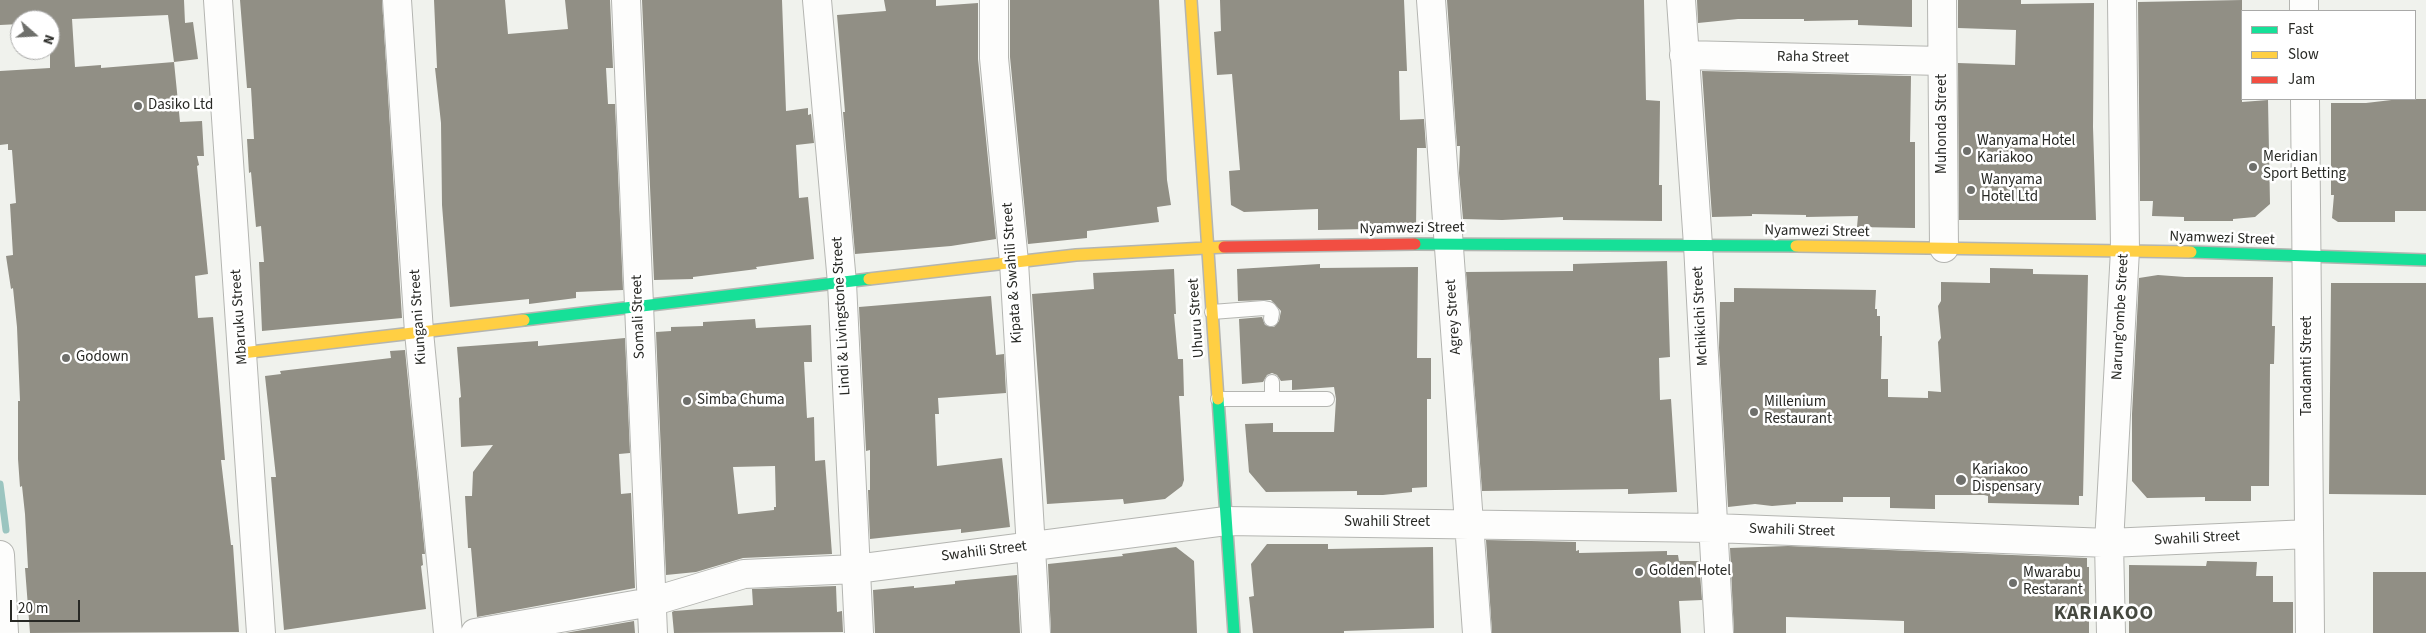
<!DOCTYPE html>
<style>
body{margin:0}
#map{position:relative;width:2426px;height:633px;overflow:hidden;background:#f0f2ed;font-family:"Source Sans 3",sans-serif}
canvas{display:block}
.legend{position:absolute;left:2241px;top:10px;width:175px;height:90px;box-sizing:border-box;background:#fff;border:1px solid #a9a9a8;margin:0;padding:6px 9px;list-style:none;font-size:15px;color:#282925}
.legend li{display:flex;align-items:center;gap:10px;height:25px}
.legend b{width:25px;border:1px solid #a9a9a8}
.north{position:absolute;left:10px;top:10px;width:50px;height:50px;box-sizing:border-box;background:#fff;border:1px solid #a9a9a8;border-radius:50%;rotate:109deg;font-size:14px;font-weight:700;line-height:20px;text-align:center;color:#282925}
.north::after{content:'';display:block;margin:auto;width:18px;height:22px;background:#6e6f6b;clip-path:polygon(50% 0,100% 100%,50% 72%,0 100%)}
.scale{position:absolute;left:10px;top:600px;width:70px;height:22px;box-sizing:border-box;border:2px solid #282925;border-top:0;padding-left:6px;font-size:15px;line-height:18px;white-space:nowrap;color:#282925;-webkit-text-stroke:4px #fff;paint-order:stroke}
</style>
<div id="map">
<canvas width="2426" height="633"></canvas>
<ul class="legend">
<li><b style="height:6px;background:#16e098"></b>Fast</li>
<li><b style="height:6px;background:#ffcf43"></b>Slow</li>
<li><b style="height:6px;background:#f24e42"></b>Jam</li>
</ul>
<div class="north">N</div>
<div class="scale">20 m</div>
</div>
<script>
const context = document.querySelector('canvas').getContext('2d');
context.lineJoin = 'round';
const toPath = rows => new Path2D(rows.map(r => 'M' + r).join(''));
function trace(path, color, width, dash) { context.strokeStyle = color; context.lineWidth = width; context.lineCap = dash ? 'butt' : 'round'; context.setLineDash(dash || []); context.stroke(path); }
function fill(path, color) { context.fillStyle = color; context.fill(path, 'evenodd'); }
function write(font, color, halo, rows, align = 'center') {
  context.font = font + ' "Source Sans 3",sans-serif'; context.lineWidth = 5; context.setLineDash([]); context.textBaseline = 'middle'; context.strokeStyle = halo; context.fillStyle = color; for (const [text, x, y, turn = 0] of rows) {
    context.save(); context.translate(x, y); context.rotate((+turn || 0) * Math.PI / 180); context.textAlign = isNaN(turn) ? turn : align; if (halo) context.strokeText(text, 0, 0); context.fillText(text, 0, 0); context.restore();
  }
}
trace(toPath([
 [0,484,6,530]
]), '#9bc5c0', 7);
fill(toPath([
 [0,0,184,0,185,23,193,22,198,59,174,62,168,15,72,19,75,67,101,65,101,68,174,62,180,122,202,121,204,156,197,156,199,165,197,166,208,274,195,276,198,318,213,317,225,460,221,460,231,545,233,545,239,632,30,633,25,568,28,568,25,514,22,486,20,487,18,459,18,401,20,401,17,327,13,288,11,289,6,256,13,255,10,204,16,203,12,150,8,150,8,144,0,145,0,71,50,68,50,20,20,20,20,24,0,25],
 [240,0,382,0,402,318,262,331,259,262,264,262,261,226,256,227,251,172,249,173,247,139,254,139,251,88,247,88],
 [434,0,505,0,508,34,568,29,565,0,610,0,613,68,606,68,608,104,615,104,623,290,576,292,576,298,529,304,529,299,450,307,442,205,441,123,435,68,437,68],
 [642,0,782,0,786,111,808,108,808,115,811,114,814,143,796,145,799,198,808,197,814,259,756,267,757,269,693,277,693,279,654,280],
 [884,0,936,0,936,6,978,3,978,59,996,239,951,246,855,254,843,112,845,112,837,15,886,11],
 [1010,0,1159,0,1167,180,1171,205,1157,207,1159,222,1087,231,1087,238,1028,244,1010,57],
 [1220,0,1404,0,1407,71,1399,71,1400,120,1424,119,1426,148,1417,148,1416,228,1318,230,1318,209,1244,212,1231,205,1229,171,1240,170,1232,74,1217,75,1214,32,1221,31],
 [1447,0,1644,0,1646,100,1660,101,1659,185,1662,185,1662,221,1563,220,1563,217,1502,220,1463,219,1459,173,1460,146,1457,146],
 [1697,0,1912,0,1912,27,1858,25,1858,20,1804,21,1804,19,1738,19,1698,23],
 [1958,0,2021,0,2021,4,2094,3,2093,127,2096,220,1959,220,1958,63,2015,65,2016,30,1958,28],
 [2242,0,2242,102,2268,100,2270,204,2255,217,2233,219,2233,221,2184,221,2184,217,2152,216,2153,201,2140,201,2138,2],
 [1702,71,1911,76,1910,142,1915,142,1915,228,1857,227,1858,216,1806,217,1806,215,1752,214,1752,216,1712,217],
 [2400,99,2426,99,2426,211,2395,211,2395,222,2338,222,2332,218,2334,195,2331,195,2331,103,2366,103],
 [1667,261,1670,357,1659,358,1660,400,1671,399,1677,492,1628,494,1628,489,1482,491,1466,272,1573,271,1573,264],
 [1320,264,1320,268,1418,267,1417,358,1431,358,1431,399,1427,399,1427,487,1412,488,1412,492,1383,495,1357,495,1357,491,1266,492,1249,472,1245,424,1273,423,1273,432,1334,432,1336,399,1334,387,1292,390,1292,380,1281,381,1277,375,1272,373,1267,375,1263,382,1242,384,1239,319,1262,317,1265,325,1274,327,1279,321,1281,311,1271,300,1238,301,1237,269],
 [1990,268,2033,269,2033,274,2088,275,2083,496,2079,496,2079,505,1988,503,1988,496,1984,495,1935,495,1935,509,1890,508,1890,497,1843,497,1843,502,1796,502,1796,504,1772,506,1755,504,1728,507,1719,348,1720,302,1734,302,1734,288,1876,290,1875,309,1877,309,1877,316,1880,316,1880,336,1882,336,1881,379,1888,379,1888,397,1928,398,1928,391,1941,392,1938,342,1941,338,1938,306,1941,301,1941,282,1990,283],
 [1174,269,1176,314,1174,314,1178,359,1183,359,1184,396,1179,396,1184,480,1182,486,1165,499,1124,504,1123,499,1047,504,1032,294,1094,289,1093,273],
 [2158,275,2185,277,2273,277,2272,326,2275,326,2274,364,2270,364,2269,486,2251,486,2251,501,2205,501,2205,497,2147,498,2132,481,2132,414,2139,278],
 [2331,283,2426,283,2426,495,2329,494],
 [991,296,996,355,1004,354,1006,393,938,398,939,414,935,414,937,466,1002,458,1010,527,961,533,961,529,870,539,868,490,870,490,870,450,866,451,859,307],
 [755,319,756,328,811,325,812,362,804,362,807,418,814,417,815,461,825,460,832,554,743,558,696,572,666,575,656,332,671,331,671,327,703,326,703,322],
 [775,466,776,507,774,507,774,510,738,514,733,467],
 [625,338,630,453,619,454,621,494,631,493,635,588,477,617,471,548,468,548,465,496,472,496,473,472,493,445,461,447,459,398,461,397,457,347,538,341,538,346],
 [405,350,425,554,422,554,423,565,421,566,426,609,284,630,271,477,276,477,265,376,281,374,280,371,391,358,390,351],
 [1486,540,1576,542,1576,551,1579,550,1579,553,1667,551,1667,555,1678,555,1679,561,1699,561,1702,600,1679,601,1681,633,1492,633],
 [1267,544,1328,544,1328,549,1433,547,1434,628,1344,631,1344,633,1253,633,1249,597,1254,596,1251,564],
 [1788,546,2087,558,2087,567,2089,567,2089,633,1904,633,1904,621,1786,617,1786,633,1734,633,1730,548],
 [1176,547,1194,561,1197,633,1051,633,1048,564,1123,556,1122,554],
 [2207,561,2257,562,2256,576,2273,576,2273,602,2293,602,2293,633,2129,633,2129,565,2206,566],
 [2373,572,2426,572,2426,633,2373,633],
 [1017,575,1020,633,875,633,873,590,914,586,914,588,955,584,955,581],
 [836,586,837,612,842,611,843,632,674,633,672,612,674,611,753,605,752,589],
 [634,621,635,633,565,633]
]), '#918f85');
const lane = toPath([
 [1212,312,1264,308,1269,309,1272,313,1271,319],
 [1272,382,1272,399],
 [1218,399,1327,399]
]);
const street = toPath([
 [218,0,261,633],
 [397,0,419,332,448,633],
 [626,0,653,633],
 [817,0,842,283,859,633],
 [994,0,994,58,1014,262,1036,633],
 [1431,0,1477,633],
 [1681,0,1698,245,1719,633],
 [1942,0,1944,248],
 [2304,0,2304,11],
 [1684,55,1942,61],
 [2305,99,2310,633],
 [0,555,4,633],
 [475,633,651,602,744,574,856,569,1226,521,1713,528,2109,543,2309,534],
 [2111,633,2109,543,2125,250,2122,0]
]);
const fast = toPath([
 [1415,244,1796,246],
 [2191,252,2426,260],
 [524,320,869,279],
 [1218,399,1234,633]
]);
const slow = toPath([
 [1191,0,1218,399],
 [1796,246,2191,252],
 [869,279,1076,255,1224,247],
 [242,353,524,320]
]);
const jam = toPath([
 [1224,247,1415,244]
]);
trace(lane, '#b4b5b1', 16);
trace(street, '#b4b5b1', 30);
trace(fast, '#b4b5b1', 14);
trace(slow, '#b4b5b1', 14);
trace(jam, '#b4b5b1', 14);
trace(lane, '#fdfdfc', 14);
trace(street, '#fdfdfc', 28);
trace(fast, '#16e098', 11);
trace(slow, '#ffcf43', 11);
trace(jam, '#f24e42', 11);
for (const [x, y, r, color] of [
 [138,106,5,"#6e6f6b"],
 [1967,151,5,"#6e6f6b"],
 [2253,167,5,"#6e6f6b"],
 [1971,190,5,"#6e6f6b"],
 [66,358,5,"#6e6f6b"],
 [687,401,5,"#6e6f6b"],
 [1754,412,5,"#6e6f6b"],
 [1961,480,6,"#6e6f6b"],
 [1639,572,5,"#6e6f6b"],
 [2013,583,5,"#6e6f6b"]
]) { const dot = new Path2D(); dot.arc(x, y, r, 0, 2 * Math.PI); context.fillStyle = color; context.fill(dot); trace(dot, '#fff', 2); }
write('15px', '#282925', '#fff', [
 ["Raha Street",1813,58,1],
 ["Muhonda Street",1943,124,-90],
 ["Nyamwezi Street",1412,229,-1],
 ["Nyamwezi Street",1817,232,1],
 ["Nyamwezi Street",2222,239,2],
 ["Kipata & Swahili Street",1013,273,-94],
 ["Lindi & Livingstone Street",842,316,-93],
 ["Mchikichi Street",1701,316,-93],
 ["Mbaruku Street",240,317,-94],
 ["Kiungani Street",419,317,-94],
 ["Somali Street",639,317,-92],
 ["Agrey Street",1454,317,-94],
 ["Narung'ombe Street",2121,317,-87],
 ["Uhuru Street",1197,318,-94],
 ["Tandamti Street",2308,366,-90],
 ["Swahili Street",1387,523],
 ["Swahili Street",1792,531,2],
 ["Swahili Street",2197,539,-3],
 ["Swahili Street",984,552,-7]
]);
write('15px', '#282925', '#fff', [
 ["Dasiko Ltd",148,106],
 ["Wanyama Hotel",1977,142],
 ["Kariakoo",1977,159],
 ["Meridian",2263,158],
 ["Sport Betting",2263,175],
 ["Wanyama",1981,181],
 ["Hotel Ltd",1981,198],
 ["Godown",76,358],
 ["Simba Chuma",697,401],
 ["Millenium",1764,403],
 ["Restaurant",1764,420],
 ["Kariakoo",1972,471],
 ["Dispensary",1972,488],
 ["Golden Hotel",1649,572],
 ["Mwarabu",2023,574],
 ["Restarant",2023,591]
], 'left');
context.letterSpacing = '1px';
write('bold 20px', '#45483f', '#fff', [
 ["KARIAKOO",2104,615]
]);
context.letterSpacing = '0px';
</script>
